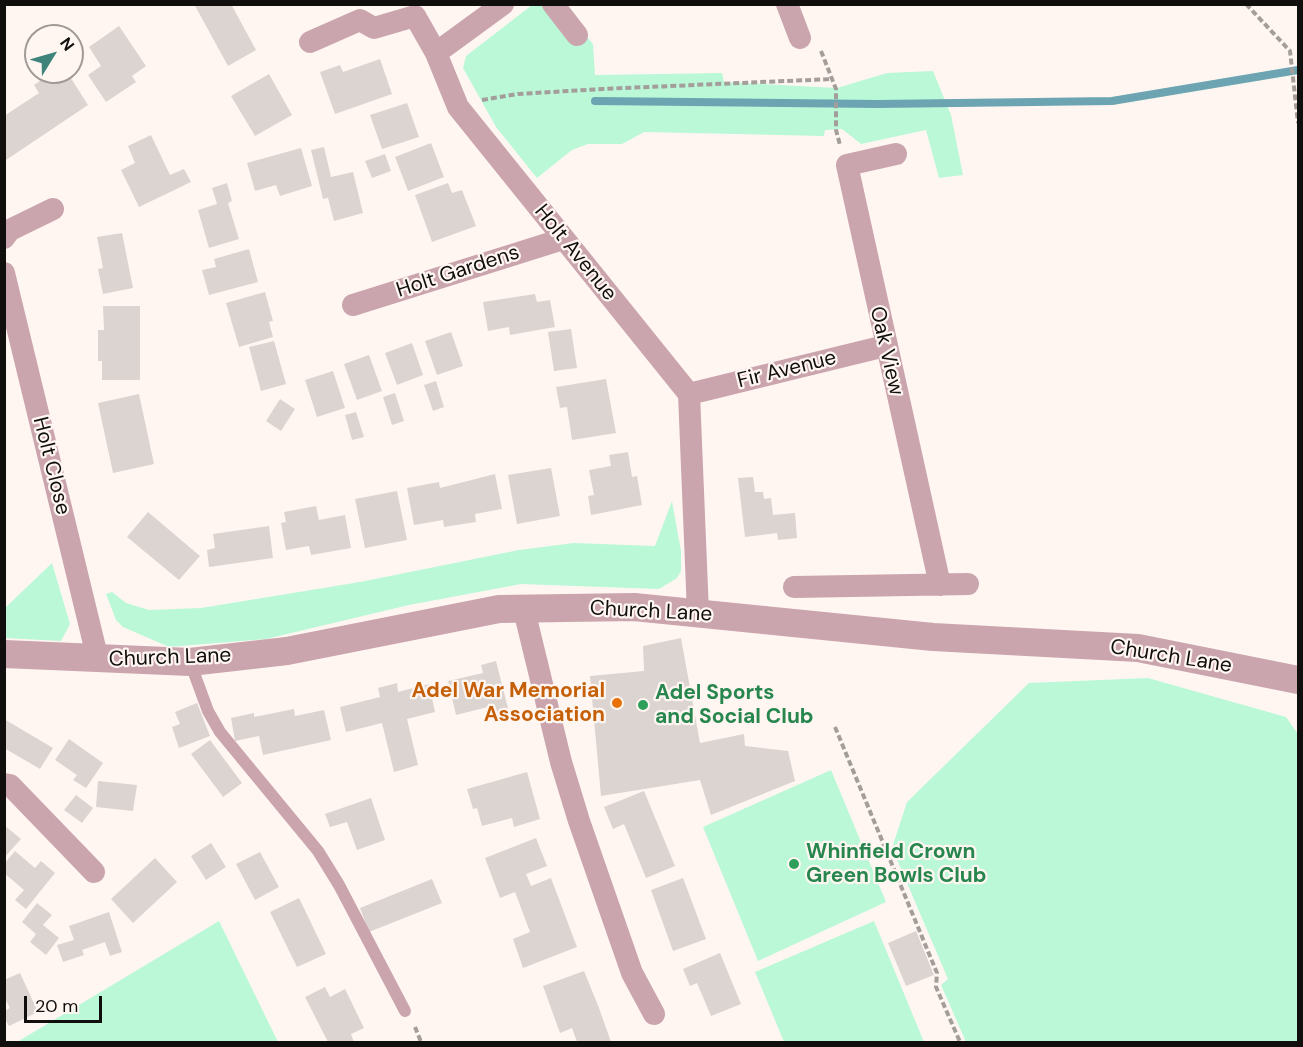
<!DOCTYPE html>
<style>
body{margin:0}
#map{position:relative;width:1303px;height:1047px;overflow:hidden;background:#fff6f2;font-family:"DM Sans",sans-serif}
canvas{display:block}
.frame{position:absolute;inset:0;border:6px solid #110f0e;pointer-events:none}
.north{position:absolute;left:24px;top:24px;width:60px;height:60px;box-sizing:border-box;background:#fff6f2;border:2px solid #a09a97;border-radius:50%;rotate:53deg;font-size:16px;font-weight:700;line-height:24px;text-align:center;color:#110f0e}
.north::after{content:'';display:block;margin:auto;width:21px;height:27px;background:#3e847b;clip-path:polygon(50% 0,100% 100%,50% 72%,0 100%)}
.scale{position:absolute;left:24px;top:996px;width:78px;height:27px;box-sizing:border-box;border:3px solid #110f0e;border-top:0;padding-left:8px;font-size:18px;line-height:21px;white-space:nowrap;color:#110f0e;-webkit-text-stroke:4px #fff6f2;paint-order:stroke}
</style>
<div id="map">
<canvas width="1303" height="1047"></canvas>
<div class="frame"></div>
<div class="north">N</div>
<div class="scale">20 m</div>
</div>
<script>
const context = document.querySelector('canvas').getContext('2d');
context.lineJoin = 'round';
function fill(path, color) { context.fillStyle = color; context.fill(path, 'evenodd'); }
const toPath = rows => new Path2D(rows.map(r => 'M' + r).join(''));
function trace(path, color, width, dash) { context.strokeStyle = color; context.lineWidth = width; context.lineCap = dash ? 'butt' : 'round'; context.setLineDash(dash || []); context.stroke(path); }
function write(font, color, halo, rows, align = 'center') {
  context.font = font + ' "DM Sans",sans-serif'; context.lineWidth = 4.5; context.setLineDash([]); context.textBaseline = 'middle'; context.strokeStyle = halo; context.fillStyle = color; for (const [text, x, y, turn = 0] of rows) {
    context.save(); context.translate(x, y); context.rotate((+turn || 0) * Math.PI / 180); context.textAlign = isNaN(turn) ? turn : align; if (halo) context.strokeText(text, 0, 0); context.fillText(text, 0, 0); context.restore();
  }
}
fill(toPath([
 [560,4,593,44,595,75,722,73,724,82,837,88,887,73,933,71,951,115,963,175,939,178,926,130,861,144,842,129,825,130,824,136,644,132,622,144,588,144,572,150,537,178,496,127,463,68,466,56,532,5],
 [672,501,681,551,681,571,677,578,659,589,521,584,409,605,266,639,169,647,123,627,116,620,106,594,112,592,126,603,149,610,201,608,360,582,519,550,574,543,655,546],
 [52,563,70,624,61,641,5,638,5,608],
 [1148,678,1286,717,1298,734,1298,1042,966,1042,941,985,948,979,892,848,907,802,1029,683],
 [831,770,886,902,758,961,703,827],
 [219,921,278,1042,17,1042],
 [874,921,924,1042,784,1042,755,972]
]), '#baf8d8');
trace(toPath([
 [595,101,878,104,1112,101,1298,70]
]), '#6da4b2', 8);
fill(toPath([
 [194,4,231,4,256,50,228,66],
 [119,26,146,66,132,76,136,82,106,102,88,75,101,66,89,47],
 [380,59,392,94,335,114,320,72,340,65,343,72],
 [53,72,67,72,88,105,6,160,4,116,39,93,34,85],
 [269,74,292,115,255,136,231,96],
 [407,103,419,137,382,149,370,115],
 [151,135,170,175,184,169,191,182,139,207,121,170,135,163,128,146],
 [431,143,444,177,408,191,395,157],
 [324,147,331,177,353,172,363,213,334,221,328,198,323,199,311,150],
 [301,148,312,186,280,196,276,185,255,191,247,163],
 [385,154,391,171,372,178,365,161],
 [227,183,232,201,228,203,239,239,209,248,198,210,217,204,212,188],
 [448,183,452,193,462,190,476,226,432,242,415,195],
 [122,233,133,288,103,294,98,269,103,268,97,237],
 [249,249,258,282,209,295,202,270,216,267,214,259],
 [265,292,273,321,269,322,273,337,239,347,226,303],
 [535,294,537,302,550,300,555,327,510,335,509,327,488,331,483,302],
 [103,306,140,306,140,380,102,380,102,361,98,361,98,330,104,330],
 [571,329,577,368,554,371,548,332],
 [451,332,463,366,437,375,425,341],
 [274,341,286,384,261,391,249,347],
 [412,343,423,375,397,385,385,353],
 [369,355,382,391,357,400,344,364],
 [333,371,345,408,317,417,305,380],
 [606,379,616,433,572,440,567,407,560,408,556,387],
 [436,381,444,407,433,411,424,385],
 [395,393,404,421,392,425,383,397],
 [139,394,154,464,113,473,98,403],
 [280,399,295,409,281,431,266,421],
 [356,412,364,437,352,440,345,415],
 [628,452,632,477,637,476,642,505,591,515,588,496,594,495,589,470,611,466,609,455],
 [551,468,560,516,517,524,508,475],
 [495,474,502,509,475,514,476,522,444,527,443,520,414,525,407,488,439,482,440,488],
 [753,477,755,492,763,492,764,499,771,498,773,515,795,513,797,538,778,540,777,533,745,537,738,478],
 [397,491,407,540,365,548,355,499],
 [316,506,319,520,345,515,351,548,311,555,309,546,286,550,281,523,286,522,284,512],
 [148,512,200,556,179,580,127,537],
 [269,526,273,558,209,567,207,550,215,548,213,534],
 [681,638,700,743,744,734,745,746,788,751,795,781,711,815,700,780,601,796,590,676,644,671,643,646],
 [496,661,509,712,490,717,488,707,456,715,448,681,483,673,481,665],
 [397,683,398,692,429,684,435,712,407,719,418,765,394,772,382,723,346,732,340,707,380,697,378,688],
 [197,703,210,736,179,748,172,727,180,724,175,712],
 [294,709,295,716,324,710,331,740,263,755,259,736,235,741,231,718,254,713,254,717],
 [4,719,53,748,40,769,4,748],
 [69,739,103,763,86,788,73,780,77,775,55,760],
 [210,740,242,783,223,797,191,754],
 [527,772,540,819,514,827,512,818,482,826,477,808,473,809,467,789],
 [98,781,137,785,133,811,96,807],
 [644,791,675,866,646,878,624,824,613,829,604,807],
 [76,795,93,808,82,823,64,810],
 [371,798,385,840,357,850,347,822,330,827,325,814],
 [4,825,21,839,4,858],
 [536,838,547,866,526,874,531,886,551,878,577,947,523,968,513,939,530,932,515,892,500,898,485,858],
 [211,843,226,867,206,880,191,856],
 [15,851,35,868,41,861,55,873,26,909,15,900,24,890,4,873,4,864],
 [260,852,279,887,255,900,236,864],
 [155,858,177,882,133,923,111,899],
 [683,878,706,939,673,951,651,890],
 [432,879,442,903,369,932,360,908],
 [299,898,326,954,297,967,270,912],
 [37,903,52,915,43,925,59,938,46,955,30,942,36,934,22,922],
 [109,912,122,952,110,956,105,942,82,950,84,955,63,962,57,945,74,940,69,926],
 [916,931,934,975,906,986,888,943],
 [720,953,741,1004,711,1016,697,983,690,986,683,969],
 [584,971,599,1008,611,1042,577,1042,572,1028,560,1033,543,986],
 [20,973,38,1012,9,1026,4,1017,4,1011,10,1008,4,997,4,980],
 [325,987,330,997,345,989,364,1028,351,1034,354,1042,328,1042,305,997]
]), '#dcd4d0');
trace(toPath([
 [1246,4,1290,51,1298,123],
 [821,51,836,89,836,130,840,145],
 [482,100,518,94,602,89,832,79],
 [835,727,937,973,936,987,960,1042],
 [415,1027,421,1042]
]), '#a49e9b', 4, [6, 3]);
trace(toPath([
 [190,662,208,711,220,732,318,851,339,885,405,1011]
]), '#cba5ae', 12);
trace(toPath([
 [553,4,577,35],
 [787,4,800,38],
 [310,42,360,20,374,28,415,16,436,53,458,107,689,394,698,613],
 [436,53,503,4],
 [896,154,847,165,940,585],
 [4,238,10,230,53,209],
 [4,273,98,660],
 [353,305,563,239],
 [689,394,885,346],
 [794,587,968,584],
 [524,610,561,762,579,821,632,973,654,1014],
 [4,784,10,785,94,872]
]), '#cba5ae', 22);
trace(toPath([
 [4,654,190,662,287,651,499,609,634,607,933,637,1138,648,1298,680]
]), '#cba5ae', 28);
for (const [x, y, r, color] of [
 [617,703,6,"#e8710a"],
 [643,705,6,"#2e9e5b"],
 [794,864,6,"#2e9e5b"]
]) { const dot = new Path2D(); dot.arc(x, y, r, 0, 2 * Math.PI); context.fillStyle = color; context.fill(dot); trace(dot, '#fff6f2', 2); }
write('21px', '#110f0e', '#fff6f2', [
 ["Holt Avenue",575,253,51],
 ["Holt Gardens",458,272,-18],
 ["Oak View",886,351,77],
 ["Fir Avenue",787,370,-14],
 ["Holt Close",51,466,76],
 ["Church Lane",651,612,3],
 ["Church Lane",1171,657,9],
 ["Church Lane",170,658,-2]
]);
write('bold 21px', '#c56008', '#fff6f2', [
 ["Adel War Memorial",605,691],
 ["Association",605,715]
], 'right');
write('bold 21px', '#27864d', '#fff6f2', [
 ["Adel Sports",655,693],
 ["and Social Club",655,717],
 ["Whinfield Crown",806,852],
 ["Green Bowls Club",806,876]
], 'left');
</script>
